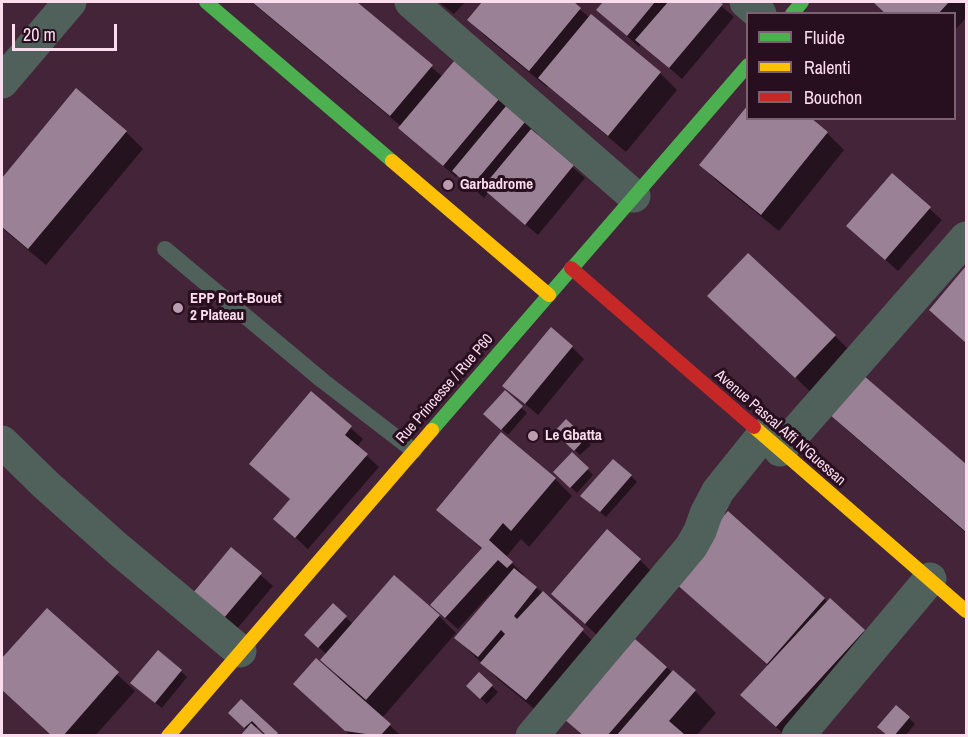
<!DOCTYPE html>
<style>
body{margin:0}
#map{position:relative;width:968px;height:737px;overflow:hidden;background:#442439;font-family:"Archivo Narrow",sans-serif}
canvas{display:block}
.frame{position:absolute;inset:0;border:3px solid #fbdded;pointer-events:none}
.legend{position:absolute;left:746px;top:12px;width:210px;height:108px;box-sizing:border-box;background:#280f1f;border:2px solid #7c6171;margin:0;padding:8px 10px;list-style:none;font-size:18px;color:#fbdded}
.legend li{display:flex;align-items:center;gap:12px;height:30px}
.legend b{width:30px;border:2px solid #7c6171}
.scale{position:absolute;left:12px;top:24px;width:105px;height:27px;box-sizing:border-box;border:3px solid #fbdded;border-top:0;padding-left:8px;font-size:18px;line-height:21px;white-space:nowrap;color:#fbdded;-webkit-text-stroke:4px #280f1f;paint-order:stroke}
</style>
<div id="map">
<canvas width="968" height="737"></canvas>
<div class="frame"></div>
<ul class="legend">
<li><b style="height:8px;background:#4caf50"></b>Fluide</li>
<li><b style="height:8px;background:#ffc107"></b>Ralenti</li>
<li><b style="height:8px;background:#c62828"></b>Bouchon</li>
</ul>
<div class="scale">20 m</div>
</div>
<script>
const context = document.querySelector('canvas').getContext('2d');
context.lineJoin = 'round';
function fill(path, color) { context.fillStyle = color; context.fill(path, 'evenodd'); }
const toPath = rows => new Path2D(rows.map(r => 'M' + r).join(''));
function trace(path, color, width, dash) { context.strokeStyle = color; context.lineWidth = width; context.lineCap = dash ? 'butt' : 'round'; context.setLineDash(dash || []); context.stroke(path); }
function write(font, color, halo, rows, align = 'center') {
  context.font = font + ' "Archivo Narrow",sans-serif'; context.lineWidth = 6; context.setLineDash([]); context.textBaseline = 'middle'; context.strokeStyle = halo; context.fillStyle = color; for (const [text, x, y, turn = 0] of rows) {
    context.save(); context.translate(x, y); context.rotate((+turn || 0) * Math.PI / 180); context.textAlign = isNaN(turn) ? turn : align; if (halo) context.strokeText(text, 0, 0); context.fillText(text, 0, 0); context.restore();
  }
}
fill(toPath([
 [251,2,355,2,443,77,455,62,546,123,536,135,585,178,538,235,488,193,484,198,458,175,456,177,413,140,402,127],
 [439,2,465,2,454,14],
 [484,2,571,2,590,18,660,73,677,90,626,152,548,86,547,87,486,37,469,20],
 [605,2,717,2,734,17,682,79,641,44,639,47,598,10],
 [875,2,966,2,966,18,954,31,954,14,887,14],
 [77,90,126,132,143,149,46,265,2,228,2,180],
 [748,118,827,133,844,150,779,231,718,182,701,165],
 [892,175,942,220,898,271,860,237],
 [966,269,966,342,931,310],
 [726,313,835,336,852,353,813,394],
 [572,347,584,359,538,415,504,386],
 [863,377,966,466,966,533,848,431,831,414],
 [505,392,527,413,508,435,485,414],
 [311,393,363,439,357,447,379,467,308,549,275,519,291,500],
 [567,421,591,445,580,455,556,432],
 [572,454,593,475,577,493,555,472],
 [631,476,637,482,606,517,588,502],
 [555,479,572,496,529,547,521,539,506,557,524,575,522,576,543,593,600,648,543,716,499,680,456,638,492,595,490,594,458,629,444,617,483,550,438,510],
 [728,513,828,602,830,600,881,649,786,736,759,712,769,666,676,582],
 [231,549,273,586,231,636,202,611],
 [640,560,652,572,597,635,565,606],
 [333,606,353,624,439,616,456,633,382,718,401,736,351,736,307,696,339,677,322,660,326,654,306,635],
 [47,610,135,691,95,736,52,736,2,690,2,661],
 [635,641,695,691,716,713,696,736,584,736],
 [158,652,187,677,162,708,138,689],
 [479,674,498,692,487,704,468,686],
 [241,701,278,736,269,736,258,725,255,729,247,730,230,713],
 [909,718,915,724,905,736,889,736]
]), '#0007');
fill(toPath([
 [252,2,357,2,433,65,390,116],
 [482,2,574,2,581,8,529,71,467,20],
 [603,2,655,2,627,36,596,10],
 [668,2,719,2,723,4,669,68,635,40],
 [873,2,949,2,938,14,886,14],
 [591,14,661,72,608,136,538,78],
 [455,60,500,98,443,166,398,128],
 [76,88,127,131,28,249,2,227,2,178],
 [516,94,535,110,471,187,452,171],
 [748,105,748,118,811,118,828,132,761,215,699,165],
 [531,129,574,165,525,225,482,188],
 [892,173,931,207,885,260,846,226],
 [748,253,836,335,795,378,707,296],
 [966,266,966,343,929,310],
 [551,327,573,346,525,404,502,386],
 [863,375,966,464,966,532,829,414],
 [505,390,523,406,501,430,483,414],
 [311,391,352,426,345,435,368,454,295,538,273,519,290,499,249,464],
 [566,419,586,438,574,451,554,432],
 [501,432,556,478,511,531,503,523,489,540,513,562,507,568,498,560,445,618,430,605,482,548,436,510],
 [572,452,589,468,570,488,553,472],
 [613,459,632,475,600,512,580,496],
 [728,511,825,598,767,664,674,582,685,559],
 [607,529,641,559,585,624,551,594],
 [231,547,262,573,218,625,188,599],
 [514,568,537,587,514,616,517,619,543,591,584,629,526,700,480,663,505,634,501,630,478,657,454,638],
 [394,575,440,615,366,700,320,660],
 [830,598,865,630,776,727,740,695],
 [333,603,347,616,318,648,304,635],
 [47,608,119,672,63,736,52,736,2,690,2,658],
 [635,639,667,667,607,736,584,736,564,719],
 [158,650,182,670,155,703,130,683],
 [316,658,391,724,380,736,345,731,293,684],
 [673,670,696,690,669,721,684,734,683,736,616,736],
 [479,672,493,685,480,699,466,686],
 [241,699,278,733,276,736,267,736,252,721,244,728,228,713],
 [896,705,910,717,894,736,888,736,877,727],
 [251,723,265,736,240,736]
]), '#9a8196');
trace(toPath([
 [165,249,323,381,414,451]
]), '#50605a', 16);
trace(toPath([
 [411,2,634,196],
 [746,2,760,14],
 [2,82,70,2],
 [2,442,45,484,118,549,240,651],
 [780,450,966,238],
 [532,736,691,547,700,531,706,514,718,491,763,435],
 [798,736,930,579]
]), '#50605a', 33);
trace(toPath([
 [206,2,392,161],
 [792,14,802,2],
 [432,430,748,65]
]), '#4caf50', 14);
trace(toPath([
 [392,161,549,295],
 [754,427,966,611],
 [168,736,432,430]
]), '#ffc107', 14);
trace(toPath([
 [571,268,754,427]
]), '#c62828', 14);
for (const [x, y, r, color] of [
 [448,185,6,"#bb9cae"],
 [178,308,6,"#bb9cae"],
 [533,436,6,"#bb9cae"]
]) { const dot = new Path2D(); dot.arc(x, y, r, 0, 2 * Math.PI); context.fillStyle = color; context.fill(dot); trace(dot, '#280f1f', 2); }
write('bold 15px', '#fbdded', '#280f1f', [
 ["Garbadrome",460,185],
 ["EPP Port-Bouet",190,299],
 ["2 Plateau",190,316],
 ["Le Gbatta",545,436]
], 'left');
write('15px', '#fbdded', '#280f1f', [
 ["Rue Princesse / Rue P60",445,389,-49],
 ["Avenue Pascal Affi N'Guessan",780,428,41]
]);
</script>
